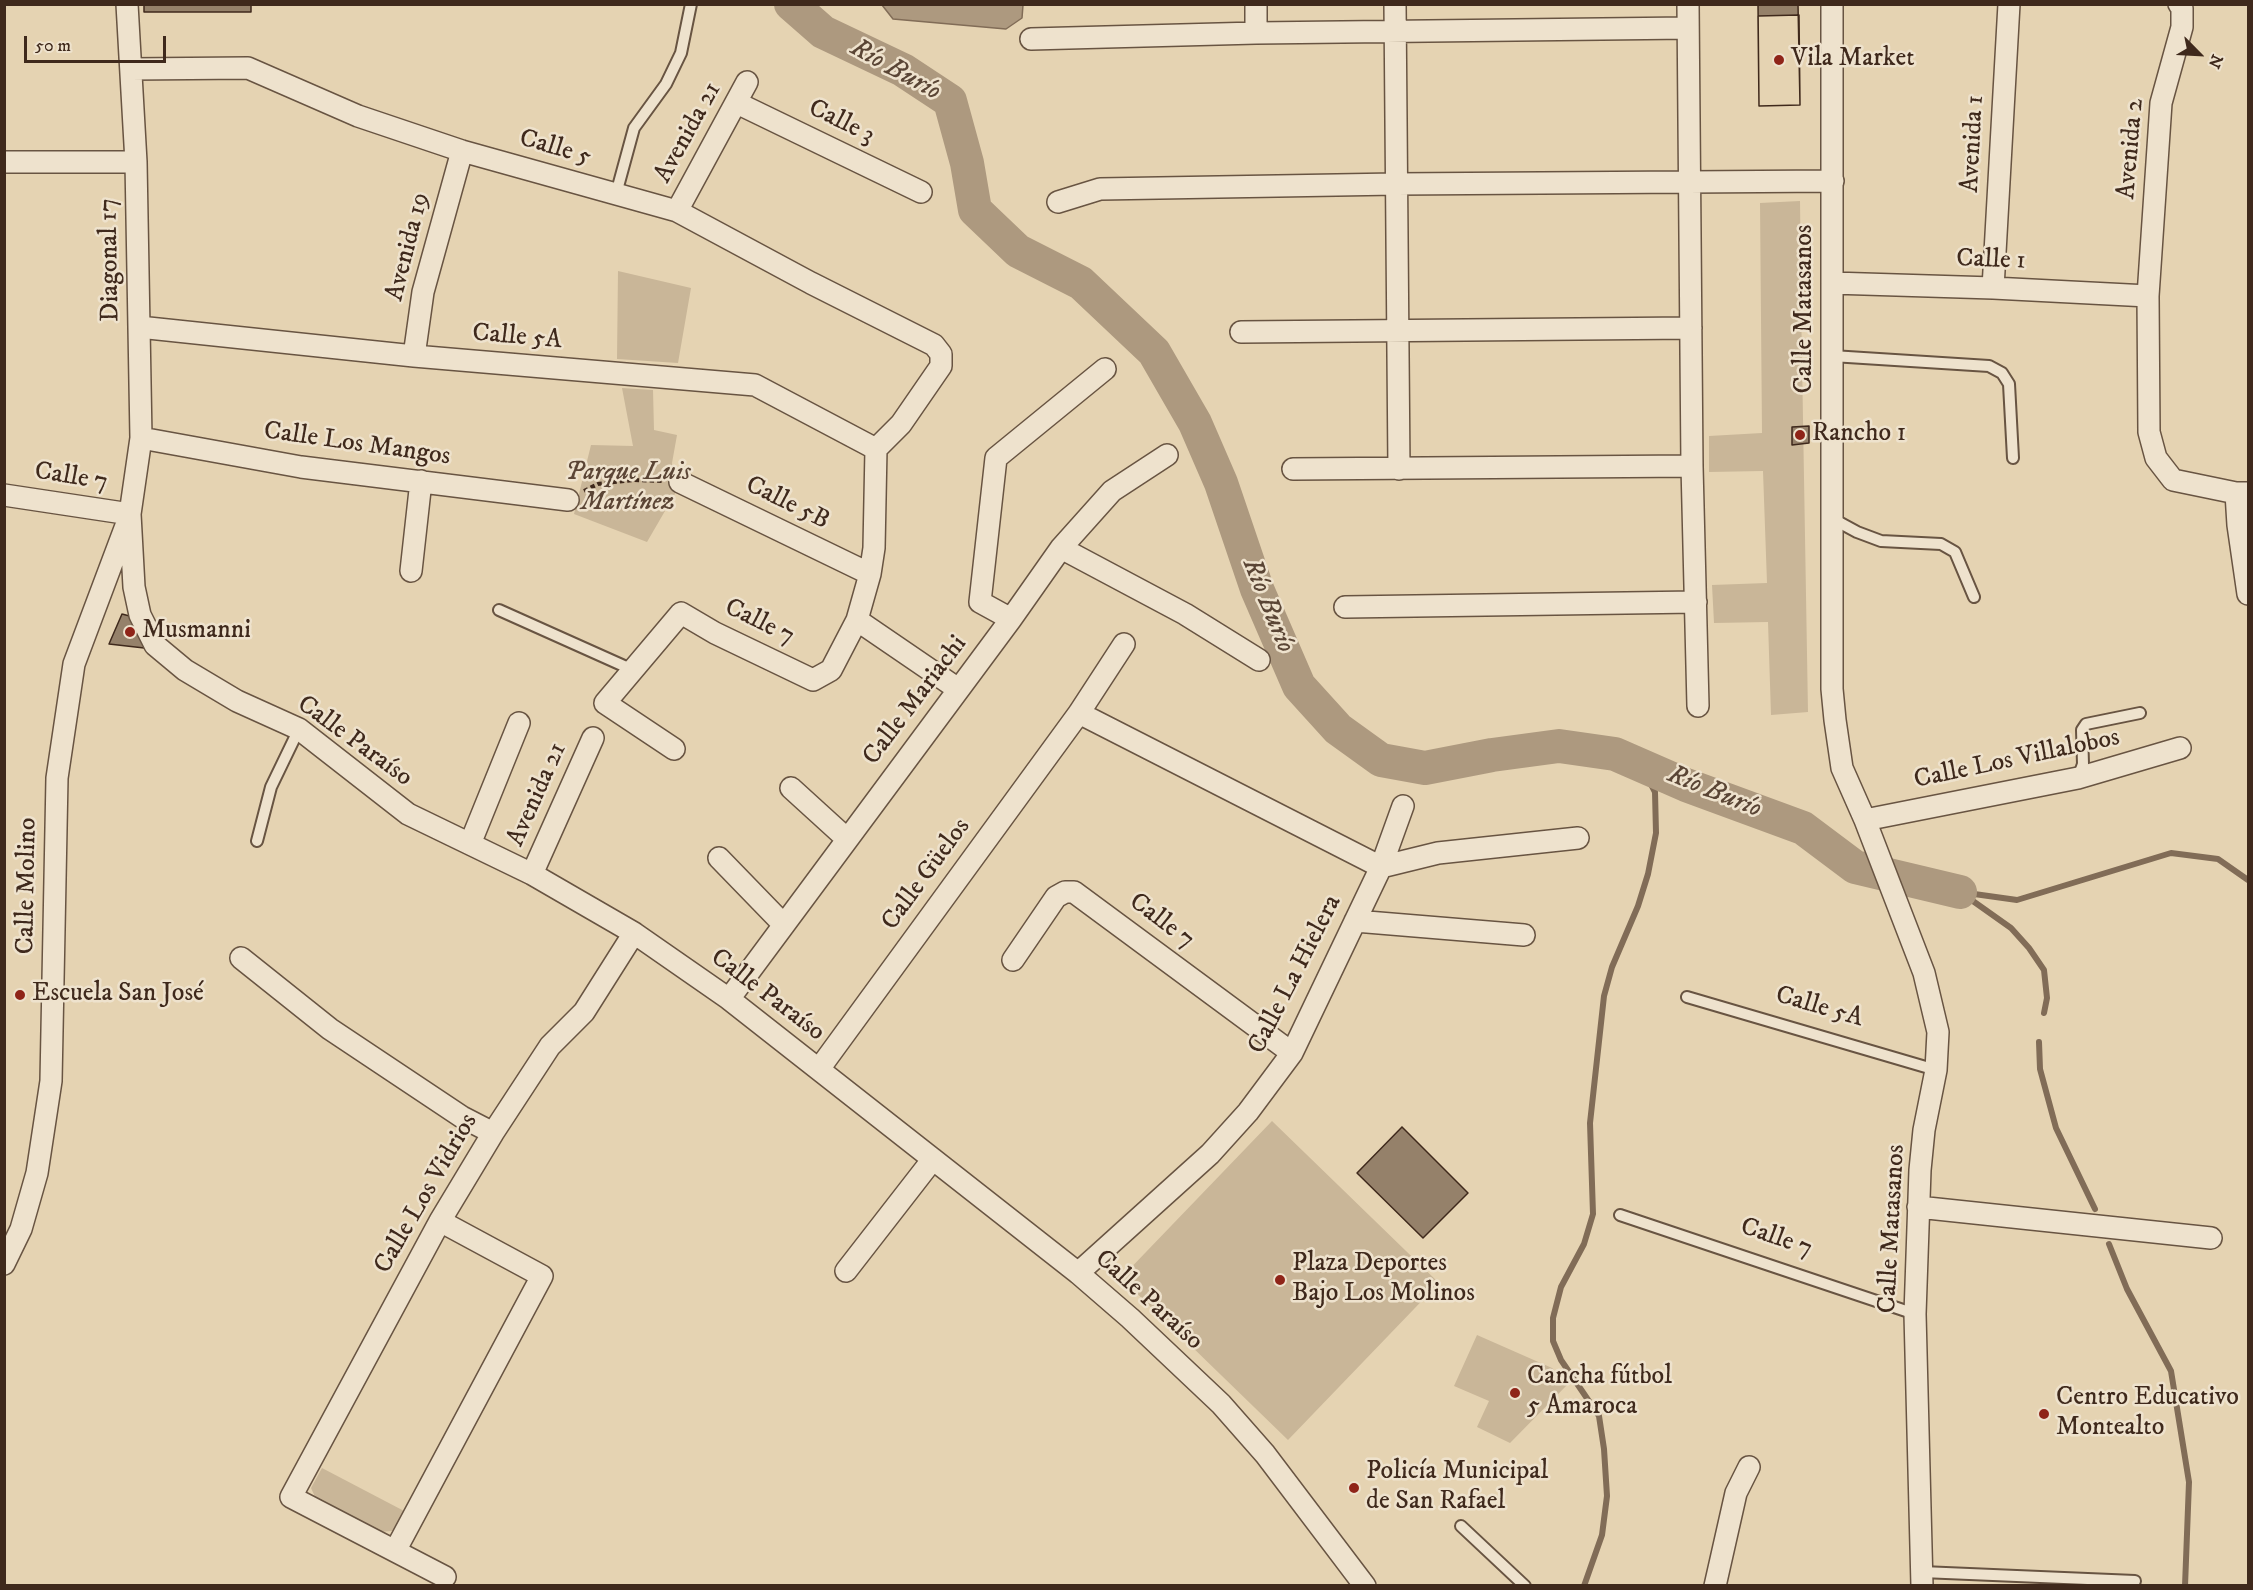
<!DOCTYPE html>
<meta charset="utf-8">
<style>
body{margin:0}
#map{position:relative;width:2253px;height:1590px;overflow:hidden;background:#e5d3b2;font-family:"IM FELL DW Pica",serif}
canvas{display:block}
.frame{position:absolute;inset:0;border:6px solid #3f291c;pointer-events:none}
.north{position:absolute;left:2169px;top:24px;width:60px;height:60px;-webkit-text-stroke:4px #eee2cd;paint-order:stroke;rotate:114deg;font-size:16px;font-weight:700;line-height:24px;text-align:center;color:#3f291c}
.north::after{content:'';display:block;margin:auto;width:21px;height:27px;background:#3f291c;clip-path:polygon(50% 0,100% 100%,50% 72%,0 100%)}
.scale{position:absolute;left:24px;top:36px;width:142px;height:27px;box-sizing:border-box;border:3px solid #3f291c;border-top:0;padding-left:8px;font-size:18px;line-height:21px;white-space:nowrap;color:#3f291c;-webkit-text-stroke:4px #eee2cd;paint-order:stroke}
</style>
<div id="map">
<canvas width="2253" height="1590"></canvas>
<div class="frame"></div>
<div class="north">N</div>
<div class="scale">50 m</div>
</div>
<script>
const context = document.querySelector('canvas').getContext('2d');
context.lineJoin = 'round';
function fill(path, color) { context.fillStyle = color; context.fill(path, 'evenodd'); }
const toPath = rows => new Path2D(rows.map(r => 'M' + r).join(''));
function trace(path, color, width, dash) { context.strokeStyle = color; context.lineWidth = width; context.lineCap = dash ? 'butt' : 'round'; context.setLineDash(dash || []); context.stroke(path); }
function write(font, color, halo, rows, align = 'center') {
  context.font = font + ' "IM FELL DW Pica",serif'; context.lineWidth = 5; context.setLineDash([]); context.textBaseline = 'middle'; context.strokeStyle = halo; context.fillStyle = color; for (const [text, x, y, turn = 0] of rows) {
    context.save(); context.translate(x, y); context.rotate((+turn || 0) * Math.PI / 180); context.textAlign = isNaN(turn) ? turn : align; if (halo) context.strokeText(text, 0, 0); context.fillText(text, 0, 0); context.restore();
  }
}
fill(toPath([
 [1800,201,1801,285,1806,285,1806,302,1801,302,1808,712,1771,715,1768,622,1714,623,1712,585,1767,583,1763,471,1709,472,1709,436,1762,433,1760,203],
 [618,271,691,288,678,363,617,359],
 [622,388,653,390,654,430,677,435,672,463,676,492,647,542,574,514,591,445,633,446],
 [1272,1121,1439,1283,1288,1440,1121,1278],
 [1477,1335,1552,1368,1568,1384,1510,1443,1477,1427,1489,1401,1454,1386],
 [322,1468,406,1512,397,1527,392,1531,379,1532,316,1499,311,1488]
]), '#c9b698');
const water = toPath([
 [882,5,1023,5,1022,18,1006,29,893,19,882,5]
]);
fill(water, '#ad997f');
trace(water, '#816c57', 1.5);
trace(toPath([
 [1960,892,2017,900,2171,853,2218,859,2248,880],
 [1963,894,2011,928,2029,948,2044,970,2047,998,2044,1013],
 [2039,1042,2040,1069,2056,1128,2095,1209],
 [2109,1244,2127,1289,2171,1371,2189,1482,2185,1586],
 [1584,1586,1602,1535,1607,1496,1604,1449,1599,1416,1561,1360,1553,1341,1553,1318,1561,1287,1584,1244,1593,1214,1590,1123,1604,996,1612,967,1638,906,1648,874,1656,833,1655,792,1641,765]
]), '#816c57', 6);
trace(toPath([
 [791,4,823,32,903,70,950,101,967,163,975,210,1018,251,1081,283,1154,352,1195,423,1221,483,1257,589,1299,686,1338,729,1381,760,1425,768,1492,755,1559,746,1615,754,1686,785,1803,828,1855,867,1960,892]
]), '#ad997f', 34);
const building = toPath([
 [144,4,251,4,251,12,144,12,144,4],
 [1758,4,1798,4,1800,105,1759,106,1758,4],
 [1799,15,1800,105,1759,106,1758,16,1799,15],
 [1809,426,1809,443,1792,445,1792,427,1809,426],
 [122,614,141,619,153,649,109,644,122,614],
 [1402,1127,1468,1193,1423,1238,1357,1173,1402,1127]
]);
fill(building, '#95816a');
trace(building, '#3f291c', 1.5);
const lane = toPath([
 [616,194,634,128,666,84,681,53,691,4],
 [1832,356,1989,366,2002,373,2009,384,2013,458],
 [1833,519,1857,532,1881,541,1941,544,1955,552,1974,597],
 [499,610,633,670],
 [2078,778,2083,764,2082,730,2086,724,2140,713],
 [257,841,271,787,299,729],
 [1687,997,1936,1070],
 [1620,1215,1915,1314],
 [1461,1526,1525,1586],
 [1922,1572,2135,1581]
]);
const street = toPath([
 [127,4,136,162,141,438,130,514,134,587,140,615,155,645,185,670,237,701,299,729,408,814,532,874,634,933,729,999,1078,1273,1130,1318,1221,1404,1265,1454,1365,1586],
 [1256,4,1256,33],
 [1395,4,1399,469],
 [1688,4,1692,466,1698,706],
 [1832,4,1832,689,1835,720,1842,768,1865,820,1924,973,1938,1032,1936,1070,1924,1130,1920,1170,1915,1314,1922,1586],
 [2179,4,2182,8,2182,27,2161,103,2148,296,2149,432,2156,458,2173,480,2236,493,2248,493],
 [1031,39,1256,33,1688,28],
 [131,69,248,68,358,116,462,151,677,211,811,283,934,345,941,354,941,366,901,424,876,449,874,548,870,574,857,620,831,670,813,680,715,633,681,613,605,703,674,749],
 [737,103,921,192],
 [4,162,136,162],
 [1058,202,1100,189,1396,184,1833,181],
 [677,211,747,82],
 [1832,283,1993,288,2148,296],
 [1993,288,2009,4],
 [139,327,414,356,755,385,876,449],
 [1241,332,1691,328],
 [414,356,423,292,462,151],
 [141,438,301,467,568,500],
 [1293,469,1692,466],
 [680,482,870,574],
 [2236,493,2238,525,2248,594],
 [4,495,130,514],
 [1061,548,1185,614,1259,660],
 [411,571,421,481],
 [1345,607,1696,602],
 [1011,619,980,602,996,458,1105,369],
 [857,620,958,689],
 [1079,713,1381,867,1438,853,1578,838],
 [791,788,847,839],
 [1865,820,2078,778,2180,748],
 [470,844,519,723],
 [719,858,784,925],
 [532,874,593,738],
 [1355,921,1524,935],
 [241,958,330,1029,462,1117,493,1133],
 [1013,960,1056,897,1065,892,1074,892,1292,1053],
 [729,999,1011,619,1061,548,1112,491,1167,455],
 [819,1069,1079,713,1124,644],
 [1918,1207,2211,1238],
 [4,1264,21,1229,37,1173,51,1081,57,778,74,664,127,523],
 [846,1271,933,1159],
 [1078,1273,1210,1154,1248,1112,1292,1053,1381,867,1403,806],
 [395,1551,542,1276,440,1221],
 [445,1577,291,1497,440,1221,493,1133,550,1046,584,1012,634,933],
 [1715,1586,1736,1493,1749,1467]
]);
trace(lane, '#685442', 14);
trace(street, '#685442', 24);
trace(toPath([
 [584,491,598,484,633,480,662,481]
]), '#3f291c', 4, [4.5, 3]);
trace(lane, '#eee2cd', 10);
trace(street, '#eee2cd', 21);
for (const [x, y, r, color] of [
 [1779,60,6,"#8f2418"],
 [1800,435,6,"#8f2418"],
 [130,632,6,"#8f2418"],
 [20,995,6,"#8f2418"],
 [1280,1280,6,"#8f2418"],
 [1515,1393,6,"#8f2418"],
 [2044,1414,6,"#8f2418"],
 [1354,1488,6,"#8f2418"]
]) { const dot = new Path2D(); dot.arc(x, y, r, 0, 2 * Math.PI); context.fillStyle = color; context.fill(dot); trace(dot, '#eee2cd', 2); }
write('26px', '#3f291c', '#eee2cd', [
 ["Vila Market",1791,60],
 ["Rancho 1",1812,435],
 ["Musmanni",142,632],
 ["Escuela San José",32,995],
 ["Plaza Deportes",1292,1265],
 ["Bajo Los Molinos",1292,1295],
 ["Cancha fútbol",1527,1378],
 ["5 Amaroca",1527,1408],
 ["Centro Educativo",2056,1399],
 ["Montealto",2056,1429],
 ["Policía Municipal",1366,1473],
 ["de San Rafael",1366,1503]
], 'left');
write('26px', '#3f291c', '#eee2cd', [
 ["Calle 3",841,123,26],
 ["Avenida 21",689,133,-61],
 ["Avenida 1",1974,144,-87],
 ["Calle 5",555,149,16],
 ["Avenida 2",2132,149,-85],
 ["Avenida 19",409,247,-76],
 ["Diagonal 17",111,260,-91],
 ["Calle 1",1991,261,2],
 ["Calle Matasanos",1806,309,-90],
 ["Calle 5A",517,338,5],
 ["Calle Los Mangos",357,445,8],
 ["Calle 7",71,478,9],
 ["Calle 5B",787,504,26],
 ["Calle 7",759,623,26],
 ["Calle Mariachi",916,701,-53],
 ["Calle Paraíso",354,742,36],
 ["Calle Los Villalobos",2017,760,-12],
 ["Avenida 21",538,795,-66],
 ["Calle Güelos",927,875,-54],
 ["Calle Molino",28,886,-89],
 ["Calle 7",1161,922,37],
 ["Calle La Hielera",1296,975,-63],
 ["Calle Paraíso",767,996,37],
 ["Calle 5A",1819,1008,16],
 ["Calle Los Vidrios",427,1194,-60],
 ["Calle Matasanos",1893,1229,-87],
 ["Calle 7",1776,1239,19],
 ["Calle Paraíso",1148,1301,42]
]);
write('italic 26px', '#5b4535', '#eee2cd', [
 ["Parque Luis",628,474],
 ["Martínez",628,504]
]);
write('italic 27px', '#5a4535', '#eee2cd', [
 ["Río Burío",895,71,29],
 ["Río Burío",1267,606,68],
 ["Río Burío",1714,793,22]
]);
</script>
